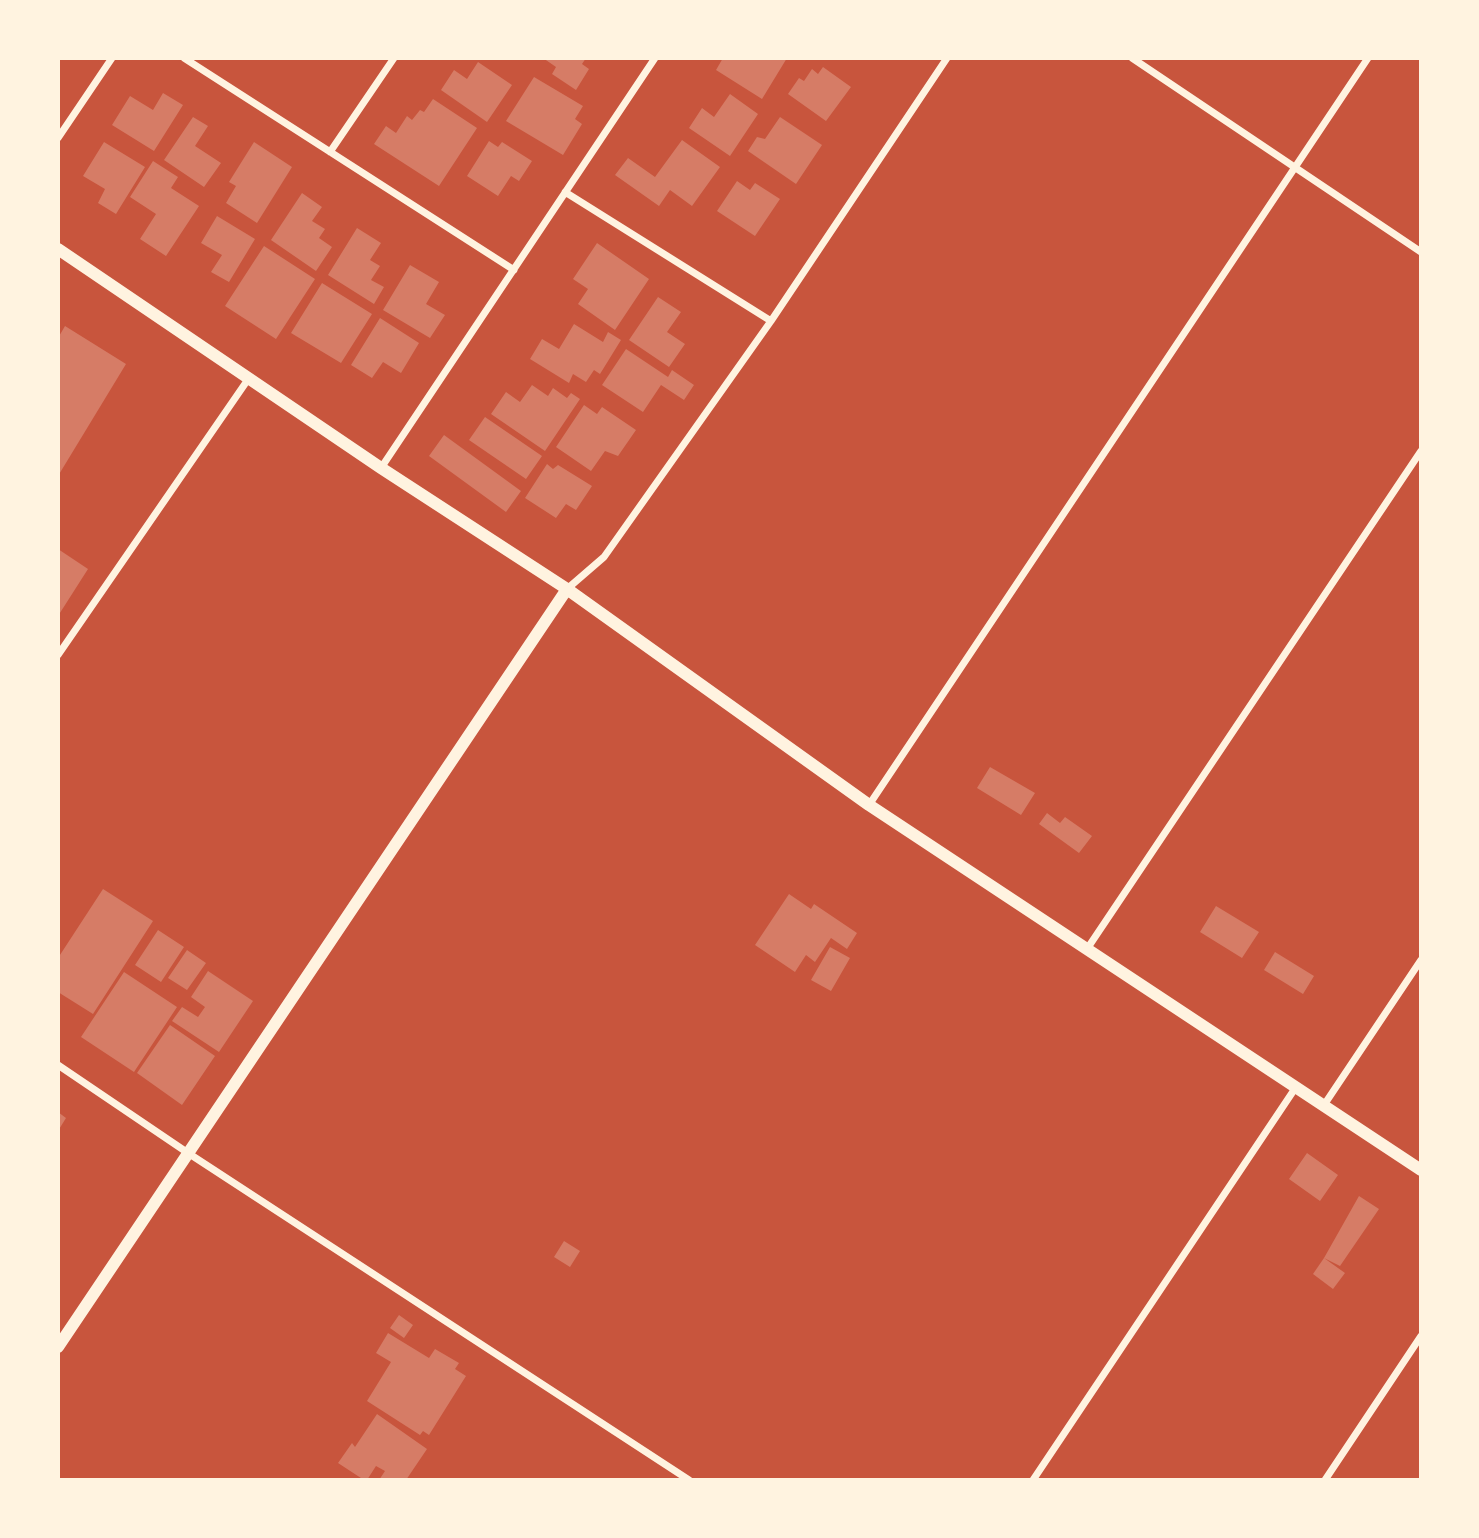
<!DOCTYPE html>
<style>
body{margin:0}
#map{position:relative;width:1479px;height:1538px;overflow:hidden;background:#c8553d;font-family:Manrope,sans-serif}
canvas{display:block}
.frame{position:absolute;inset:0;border:60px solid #fff3e0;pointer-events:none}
</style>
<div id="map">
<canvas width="1479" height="1538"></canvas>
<div class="frame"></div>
</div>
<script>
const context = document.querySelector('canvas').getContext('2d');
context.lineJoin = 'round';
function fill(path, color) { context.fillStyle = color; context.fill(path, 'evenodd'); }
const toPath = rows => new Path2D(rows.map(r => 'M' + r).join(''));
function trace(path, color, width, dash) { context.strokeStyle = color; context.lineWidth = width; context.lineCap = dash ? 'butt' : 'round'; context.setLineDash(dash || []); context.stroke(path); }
fill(toPath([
 [543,58,586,58,582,64,589,69,576,90,552,74,556,67],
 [723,58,787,58,762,99,716,70],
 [478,62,512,85,487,122,441,90,454,70,467,79],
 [823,67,851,87,826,121,788,94,799,78,804,81,812,69,818,74],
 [534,77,583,106,575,119,582,124,563,155,506,121],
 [163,93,183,105,154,151,112,125,130,96,153,110],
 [730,94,758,114,730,156,689,128,702,108,714,117],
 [433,99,477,128,439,186,374,144,386,126,396,133,407,116,412,120,420,110,424,112],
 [193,117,208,126,195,146,221,163,204,187,164,160],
 [780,117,822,145,796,184,748,151,757,137,765,139],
 [682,140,720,167,692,206,670,190,659,206,615,175,628,158,655,177],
 [489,141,498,147,502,142,532,161,519,181,511,176,498,196,467,176],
 [104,142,145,167,116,214,98,203,105,189,83,176],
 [254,142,292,167,257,223,226,203,236,186,229,182],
 [153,161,178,177,171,188,199,206,166,256,140,239,156,214,130,197],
 [737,181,750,190,755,183,780,199,755,236,717,211],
 [302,193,322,207,312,221,325,229,319,238,332,247,316,271,271,240],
 [217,216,255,239,229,282,211,272,222,255,201,243],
 [357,228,381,243,370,260,380,266,371,280,384,287,374,304,328,275],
 [597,243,649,279,615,330,578,304,588,289,573,279],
 [264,246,315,279,276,339,225,306],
 [410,265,439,282,426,304,445,315,430,338,383,310],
 [322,283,372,314,341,363,291,333],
 [658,297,681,312,667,332,685,344,669,367,629,340],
 [380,318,419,343,401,373,383,362,372,378,351,365],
 [574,324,603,342,608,332,621,340,600,374,594,370,586,382,573,374,569,383,530,359,542,339,559,349],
 [65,326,126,364,58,476,58,338],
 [626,349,668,377,672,370,694,385,684,400,661,385,643,412,602,385],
 [532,385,548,396,553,388,567,398,571,393,580,399,545,451,491,414,506,392,520,402],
 [584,405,597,414,602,407,636,430,618,456,605,451,591,471,556,447],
 [485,417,542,456,526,479,469,440],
 [444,435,521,491,506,512,429,456],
 [547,464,553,469,558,465,592,486,576,510,566,504,556,518,525,498],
 [58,549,88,569,58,616],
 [990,767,1035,793,1021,815,977,788],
 [1047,813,1060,823,1065,817,1092,836,1079,853,1039,824],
 [103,889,153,921,93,1014,58,992,58,958],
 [789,894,811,909,814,904,857,933,847,949,831,938,815,962,806,955,795,972,755,945],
 [1216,906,1259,932,1242,958,1200,932],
 [158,930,184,947,161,982,135,965],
 [830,947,850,958,831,991,811,980],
 [187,950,206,963,187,990,168,978],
 [1275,952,1314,976,1303,994,1264,970],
 [208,971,253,1001,219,1052,172,1021,182,1007,198,1017,205,1007,191,997],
 [124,972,177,1007,134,1072,81,1037],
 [170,1025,215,1056,182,1105,137,1073],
 [58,1112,66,1118,58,1131],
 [1307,1153,1338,1175,1320,1201,1289,1179],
 [1359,1196,1379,1209,1340,1266,1324,1258],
 [564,1241,580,1251,570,1267,554,1257],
 [1324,1258,1345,1273,1333,1289,1313,1274],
 [399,1315,413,1325,404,1338,390,1328],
 [388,1333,429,1358,435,1349,459,1363,455,1369,466,1376,429,1435,423,1431,420,1435,367,1401,391,1362,376,1353],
 [377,1414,427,1449,406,1480,379,1480,385,1471,376,1466,367,1480,364,1480,338,1463,352,1443,355,1447]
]), '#d67c66');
trace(toPath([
 [184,58,514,270],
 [1132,58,1421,252],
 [58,138,112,58],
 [330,152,394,58],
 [565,192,771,321],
 [381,468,655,58],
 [567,589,604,557,771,321,947,58],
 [58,655,249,378],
 [869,805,1368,58],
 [1087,949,1421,451],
 [58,1065,188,1153,689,1480],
 [1324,1105,1421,960],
 [1033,1480,1296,1087],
 [1325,1480,1421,1336]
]), '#fff3e0', 7);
trace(toPath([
 [58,249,381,468,567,589,869,805,1421,1170],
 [58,1347,567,589]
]), '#fff3e0', 12);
</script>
